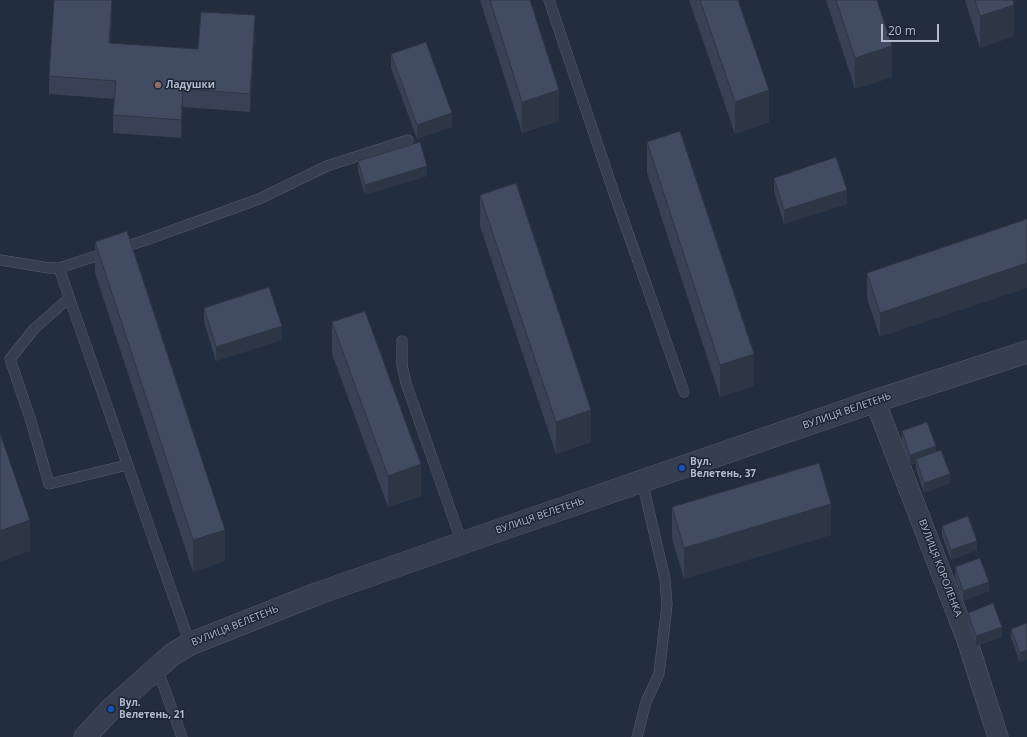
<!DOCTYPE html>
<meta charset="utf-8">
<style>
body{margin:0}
#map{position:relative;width:1027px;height:737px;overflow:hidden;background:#222d40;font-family:"Open Sans",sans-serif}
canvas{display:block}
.scale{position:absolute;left:881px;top:24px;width:58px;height:18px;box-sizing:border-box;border:2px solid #b3bacb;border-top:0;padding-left:5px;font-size:12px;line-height:14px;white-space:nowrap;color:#b3bacb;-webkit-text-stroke:3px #1b2435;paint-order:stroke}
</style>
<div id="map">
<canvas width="1027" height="737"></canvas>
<div class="scale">20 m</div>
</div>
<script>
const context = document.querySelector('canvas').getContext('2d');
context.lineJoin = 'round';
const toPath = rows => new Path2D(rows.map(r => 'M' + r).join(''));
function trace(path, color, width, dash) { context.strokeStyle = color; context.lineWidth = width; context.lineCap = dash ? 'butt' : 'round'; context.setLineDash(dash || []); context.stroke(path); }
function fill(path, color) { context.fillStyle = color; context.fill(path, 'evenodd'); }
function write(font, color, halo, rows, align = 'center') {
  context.font = font + ' "Open Sans",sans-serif'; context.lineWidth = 3; context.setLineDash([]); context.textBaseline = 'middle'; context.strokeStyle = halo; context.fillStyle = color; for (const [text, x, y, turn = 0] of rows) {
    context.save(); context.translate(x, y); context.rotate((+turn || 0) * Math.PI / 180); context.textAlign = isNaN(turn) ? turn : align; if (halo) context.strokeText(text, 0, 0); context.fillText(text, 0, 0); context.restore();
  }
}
const service = toPath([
 [549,0,615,196,684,392],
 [0,260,49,268,59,268,146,240,259,199,327,166,408,140],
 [59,268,190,644],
 [69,298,34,329,10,359,31,421,49,484,127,465],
 [402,341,402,365,406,383,462,543],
 [157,668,182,737],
 [637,737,646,702,659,674,667,605,665,579,642,481]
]);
const minor = toPath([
 [875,401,967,640,998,737]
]);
const tertiary = toPath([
 [85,737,111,709,157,668,173,654,190,644,319,593,462,543,875,401,1027,352]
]);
trace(service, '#545d6e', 11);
trace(minor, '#545d6e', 21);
trace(tertiary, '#545d6e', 23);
trace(service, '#363f50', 10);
trace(minor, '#363f50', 20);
trace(tertiary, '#363f50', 22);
fill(toPath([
 [480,0,530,0,559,121,522,133],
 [689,0,738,0,769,122,735,134],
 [826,0,877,0,892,77,855,89],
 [965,0,1013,0,1014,36,980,48],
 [112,18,110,43,198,49,255,33,250,112,183,107,181,138,113,133,113,115,114,99,49,94,49,76],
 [391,54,452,127,417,139,391,68],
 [647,142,754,386,720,397,647,173],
 [358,161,427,176,365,195,358,171],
 [774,178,847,204,784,224,774,192],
 [480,195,591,442,556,454,480,226],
 [1027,219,880,337,867,298,867,273],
 [95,242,225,561,193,572,95,273],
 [204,308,282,340,216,361,204,322],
 [332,322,421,496,388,507,332,354],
 [902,431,936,452,950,483,924,493,916,469,916,463,910,465,902,441],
 [672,507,831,535,684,579,672,539],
 [942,526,977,550,951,560,942,536],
 [955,567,989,591,963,601,955,577],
 [968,613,1002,637,976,646,968,622],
 [1027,623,1020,662,1011,638,1011,629]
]), '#384155');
fill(toPath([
 [112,0,112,18,109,61,109,43],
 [1014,5,1014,36,980,48,980,16],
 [255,15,255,33,250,112,250,94],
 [892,46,892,77,855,89,855,58],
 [183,89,183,107,181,138,181,120],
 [559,90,559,121,522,133,522,102],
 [769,90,769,122,735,134,735,102],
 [452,113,452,127,417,139,417,125],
 [427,166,427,176,365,195,365,185],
 [847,190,847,204,784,224,784,210],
 [1027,263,1027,288,880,337,880,313],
 [282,326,282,340,216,361,216,347],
 [754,354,754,386,720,397,720,365],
 [591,410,591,442,556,454,556,422],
 [936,446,936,455,916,459,916,463,910,465,910,455],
 [421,464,421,496,388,507,388,476],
 [950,474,950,483,924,493,924,483],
 [831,504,831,535,684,579,684,548],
 [30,520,30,551,0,562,0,531],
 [225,530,225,561,193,572,193,540],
 [977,541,977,550,951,560,951,550],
 [989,582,989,591,963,601,963,591],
 [1002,627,1002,637,976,646,976,636],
 [1027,650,1027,660,1020,662,1020,653]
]), '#2e3545');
const building = toPath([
 [54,0,112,0,109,43,198,49,201,12,255,15,250,94,183,89,181,120,113,115,116,81,49,76,54,0],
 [490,0,530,0,559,90,522,102,490,0],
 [700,0,738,0,769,90,735,102,700,0],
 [836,0,877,0,892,46,855,58,836,0],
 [975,0,1013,0,1014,5,980,16,975,0],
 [426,42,452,113,417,125,391,54,426,42],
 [680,131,754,354,720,365,647,142,680,131],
 [420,142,427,166,365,185,358,161,420,142],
 [836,157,847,190,784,210,774,178,836,157],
 [516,183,591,410,556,422,480,195,516,183],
 [1027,219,1027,263,880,313,867,273,1027,219],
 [127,231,225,530,193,540,95,242,127,231],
 [269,287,282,326,216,347,204,308,269,287],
 [365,311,421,464,388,476,332,322,365,311],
 [927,422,936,446,910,455,902,431,927,422],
 [0,433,30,520,0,531,0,433],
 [941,450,950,474,924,483,916,459,941,450],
 [819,463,831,504,684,548,672,507,819,463],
 [968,516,977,541,951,550,942,526,968,516],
 [980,558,989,582,963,591,955,567,980,558],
 [993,603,1002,627,976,636,968,613,993,603],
 [1027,623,1027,650,1020,653,1011,629,1027,623]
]);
fill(building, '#414c63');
trace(building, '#2e3545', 1);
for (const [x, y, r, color] of [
 [158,85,4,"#8d6e63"],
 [682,468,4,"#1a4fb4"],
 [111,709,4,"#1a4fb4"]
]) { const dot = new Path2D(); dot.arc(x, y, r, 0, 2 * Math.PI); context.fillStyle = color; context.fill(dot); trace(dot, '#1b2435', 1.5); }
write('bold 10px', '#b3bacb', '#1b2435', [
 ["Ладушки",166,85],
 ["Вул.",690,462],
 ["Велетень, 37",690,474],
 ["Вул.",119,703],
 ["Велетень, 21",119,715]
], 'left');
write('10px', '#b3bacb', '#1b2435', [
 ["ВУЛИЦЯ ВЕЛЕТЕНЬ",847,411,-19],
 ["ВУЛИЦЯ ВЕЛЕТЕНЬ",540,516,-19],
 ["ВУЛИЦЯ КОРОЛЕНКА",940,568,69],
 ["ВУЛИЦЯ ВЕЛЕТЕНЬ",235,626,-22]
]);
</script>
